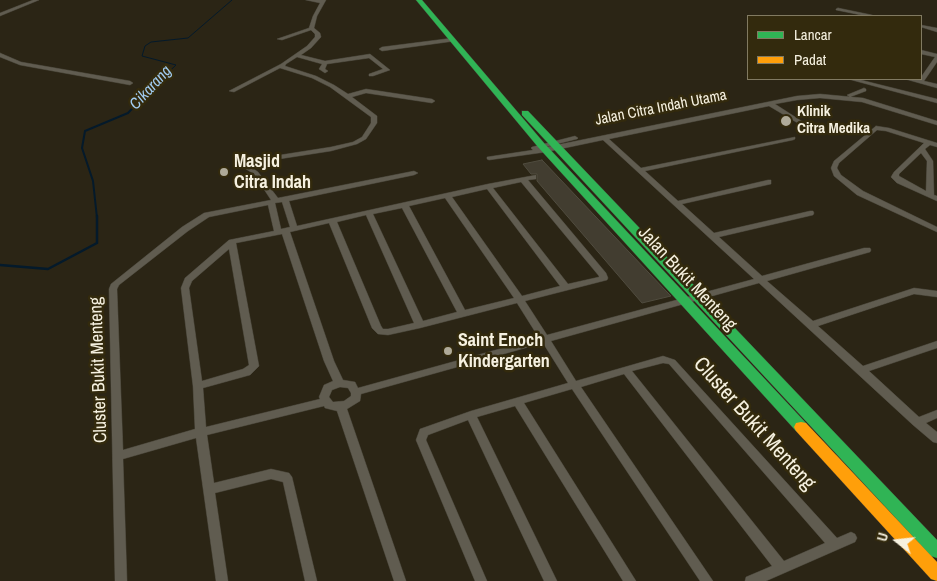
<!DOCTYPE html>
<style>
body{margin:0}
#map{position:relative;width:937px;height:581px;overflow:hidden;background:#2b2515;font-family:"Archivo Narrow",sans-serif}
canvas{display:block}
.legend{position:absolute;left:747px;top:15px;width:175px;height:65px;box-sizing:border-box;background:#332a0d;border:1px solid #817a61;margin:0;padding:6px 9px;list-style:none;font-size:15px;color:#f6f1e0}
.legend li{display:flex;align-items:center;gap:10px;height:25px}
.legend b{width:25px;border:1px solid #817a61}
.north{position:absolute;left:872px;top:516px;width:50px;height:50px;-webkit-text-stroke:4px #332a0d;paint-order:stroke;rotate:286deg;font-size:14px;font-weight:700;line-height:20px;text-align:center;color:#f6f1e0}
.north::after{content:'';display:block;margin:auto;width:18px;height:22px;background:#f6f1e0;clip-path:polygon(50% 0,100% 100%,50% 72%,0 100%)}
</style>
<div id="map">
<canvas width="937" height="581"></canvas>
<ul class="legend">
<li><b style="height:6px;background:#30b455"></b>Lancar</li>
<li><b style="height:6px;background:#ff9f0a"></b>Padat</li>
</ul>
<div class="north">U</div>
</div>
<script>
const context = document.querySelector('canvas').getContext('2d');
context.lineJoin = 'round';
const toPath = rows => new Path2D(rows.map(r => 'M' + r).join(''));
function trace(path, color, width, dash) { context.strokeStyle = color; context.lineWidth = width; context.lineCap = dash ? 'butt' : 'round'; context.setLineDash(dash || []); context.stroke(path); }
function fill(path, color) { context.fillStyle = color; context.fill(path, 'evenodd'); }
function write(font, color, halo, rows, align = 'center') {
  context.font = font + ' "Archivo Narrow",sans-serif'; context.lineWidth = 5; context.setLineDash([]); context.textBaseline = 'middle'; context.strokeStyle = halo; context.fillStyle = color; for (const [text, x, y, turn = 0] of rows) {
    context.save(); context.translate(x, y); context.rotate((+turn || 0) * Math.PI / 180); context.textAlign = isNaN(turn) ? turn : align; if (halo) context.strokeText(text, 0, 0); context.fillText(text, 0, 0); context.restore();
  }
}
trace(toPath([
 [145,95,176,65,142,56,145,46,151,42,188,38,232,0]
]), '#041a2b', 1);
trace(toPath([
 [97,218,93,181,82,148,85,131,128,113,146,94]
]), '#041a2b', 2);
trace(toPath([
 [0,265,48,269,97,243,97,216]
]), '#041a2b', 2.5);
const building = toPath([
 [542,160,666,291,671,296,642,303,537,181,537,174,531,174,523,164,542,160]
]);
fill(building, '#423d30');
trace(building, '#504c3f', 1);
const street = toPath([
 [33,0,39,0,0,16,0,13,33,0],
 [306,0,326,0,317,16,314,28,320,33,321,37,311,48,301,55,325,61,370,54,390,70,373,76,369,76,369,74,383,69,369,58,327,64,325,69,328,71,325,73,319,69,322,64,297,57,286,64,285,66,316,76,334,85,348,94,366,89,432,99,435,101,432,103,366,93,352,97,377,116,377,123,366,139,357,144,331,151,247,164,258,172,278,198,414,171,418,173,414,175,289,201,297,226,488,184,536,175,536,179,528,180,606,273,608,278,607,280,525,301,547,335,754,279,603,140,546,152,489,160,487,159,487,157,533,150,531,148,532,147,575,136,578,138,577,139,537,149,797,96,820,94,863,98,937,121,937,125,862,102,820,98,797,100,775,104,803,122,803,124,801,125,769,106,609,139,641,168,795,137,795,139,793,140,645,171,678,201,768,180,771,180,771,184,682,204,714,233,810,211,813,211,814,213,813,215,719,237,762,276,864,248,870,248,871,250,870,252,767,281,813,321,914,288,937,291,937,297,914,294,818,326,863,366,937,341,937,348,869,371,919,417,937,410,937,418,926,423,937,432,937,443,933,442,913,425,759,283,551,341,576,381,663,356,675,360,837,538,851,532,855,534,857,538,855,542,766,581,745,581,746,577,772,566,624,374,581,387,713,581,700,581,572,389,524,403,636,581,623,581,515,406,477,417,557,581,544,581,468,420,428,435,426,440,487,581,475,581,416,440,420,429,471,411,568,383,543,343,361,394,360,401,347,409,406,581,394,581,337,411,325,408,324,406,207,435,214,483,271,469,289,473,292,477,317,581,305,581,283,482,271,479,215,493,228,581,216,581,196,438,123,459,127,581,115,581,109,289,111,284,182,227,204,213,271,200,254,174,241,166,240,165,242,161,331,147,353,142,362,137,371,123,371,117,330,87,312,78,280,68,234,92,229,91,281,64,307,46,315,37,315,34,311,30,282,40,277,39,309,28,313,16,320,3,306,0],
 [521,182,599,276,599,277,568,284,493,188,521,182],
 [487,189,560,286,522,296,452,197,487,189],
 [445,198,514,298,465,310,409,206,445,198],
 [282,202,290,227,281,229,275,203,282,202],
 [268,205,274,231,229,240,185,278,181,288,193,386,195,429,123,450,117,289,119,285,188,231,209,217,268,205],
 [402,208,457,312,423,321,373,214,402,208],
 [366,215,414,323,388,329,383,329,381,326,337,222,366,215],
 [329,223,372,328,378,334,388,335,420,328,517,303,539,338,358,388,355,382,343,380,334,361,290,232,329,223],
 [282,234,324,361,333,381,324,385,319,397,320,399,206,427,203,388,250,375,259,366,236,243,282,234],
 [229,249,249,365,243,369,202,381,189,288,192,281,229,249],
 [663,363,669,364,825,543,784,561,632,371,663,363],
 [340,387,348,388,351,393,351,396,344,401,333,402,329,397,332,390,340,387],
 [838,8,872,15,874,16,866,16,836,10,836,9,838,8],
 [921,25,937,28,937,32,921,27,921,25],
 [453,38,455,39,455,41,382,51,379,49,382,47,453,38],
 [921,50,937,54,937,62,924,81,937,84,937,88,905,79,919,80,935,57,921,54,921,50],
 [0,53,21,62,130,81,133,83,130,85,20,65,0,57,0,53],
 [848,79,857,79,937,99,937,103,848,79],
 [864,88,866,89,866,91,850,97,847,95,864,88],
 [876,126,889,128,937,143,937,147,930,145,925,149,933,161,934,195,937,196,937,201,897,183,891,177,894,172,924,143,886,131,877,130,839,163,837,168,841,175,863,191,937,227,937,232,857,195,834,176,831,168,834,161,876,126],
 [921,153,927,161,926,191,899,176,899,174,921,153]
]);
const fast = toPath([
 [416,0,422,0,544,143,806,423,808,427,806,431,801,432,796,431,538,147,416,0],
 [522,111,528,111,937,540,937,558,931,556,522,115,522,111]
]);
const slow = toPath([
 [801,422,806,423,937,562,937,581,931,579,796,431,794,427,796,423,801,422]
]);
trace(street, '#444034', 1);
trace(fast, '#444034', 1);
trace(slow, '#444034', 1);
fill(street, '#605c50');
fill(fast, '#30b455');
fill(slow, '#ff9f0a');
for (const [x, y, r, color] of [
 [786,121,6,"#afaa99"],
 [224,172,5,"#afaa99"],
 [448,351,5,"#afaa99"]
]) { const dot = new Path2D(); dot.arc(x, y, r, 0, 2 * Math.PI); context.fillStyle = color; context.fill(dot); trace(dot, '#332a0d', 2); }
write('15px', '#f6f1e0', '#332a0d', [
 ["Jalan Citra Indah Utama",661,108,-11]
]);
write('bold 15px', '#f6f1e0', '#332a0d', [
 ["Klinik",797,112],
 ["Citra Medika",797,129]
], 'left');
write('italic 16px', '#a1ccf1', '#332a0d', [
 ["Cikarang",151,88,-47]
]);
write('bold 18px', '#f6f1e0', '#332a0d', [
 ["Masjid",234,162],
 ["Citra Indah",234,183],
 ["Saint Enoch",458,341],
 ["Kindergarten",458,362]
], 'left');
write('18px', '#f6f1e0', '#332a0d', [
 ["Jalan Bukit Menteng",687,279,47],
 ["Cluster Bukit Menteng",99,370,-92]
]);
write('21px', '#f6f1e0', '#332a0d', [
 ["Cluster Bukit Menteng",754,424,48]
]);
</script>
